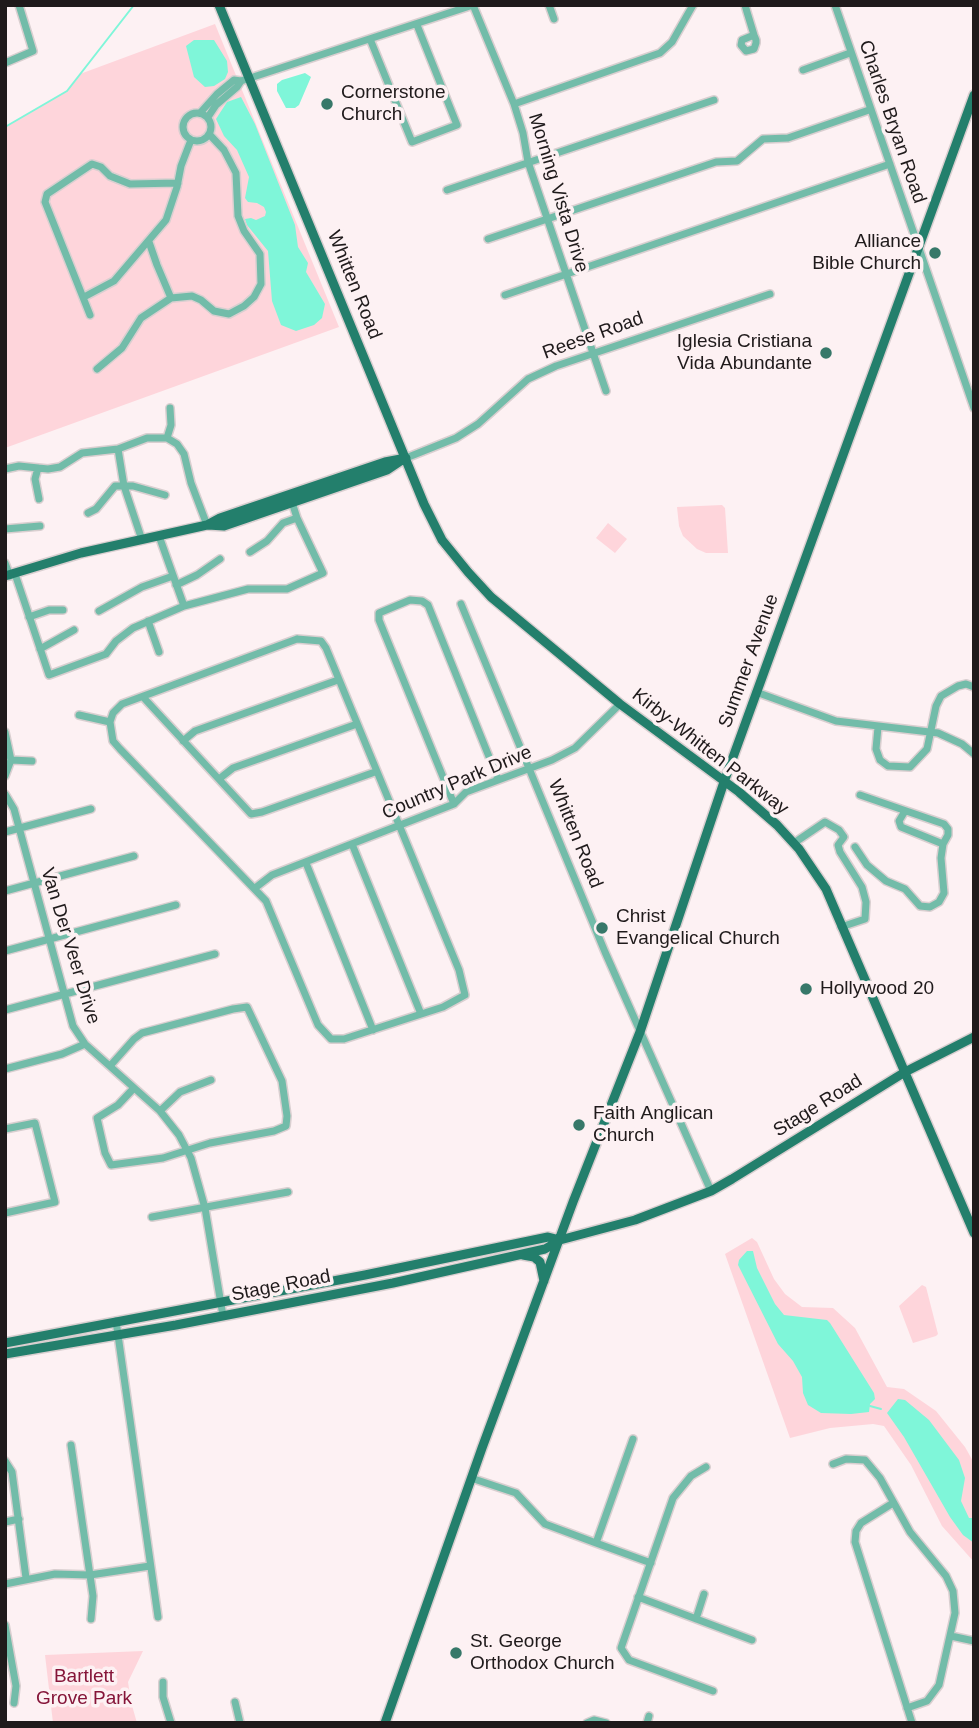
<!DOCTYPE html>
<style>
body{margin:0}
#map{position:relative;width:979px;height:1728px;overflow:hidden;background:#fdf1f3;font-family:Arial,sans-serif}
canvas{display:block}
.frame{position:absolute;inset:0;border:7px solid #1f1a1b;pointer-events:none}
</style>
<div id="map">
<canvas width="979" height="1728"></canvas>
<div class="frame"></div>
</div>
<script>
const context = document.querySelector('canvas').getContext('2d');
context.lineJoin = 'round';
function fill(path, color) { context.fillStyle = color; context.fill(path, 'evenodd'); }
const toPath = rows => new Path2D(rows.map(r => 'M' + r).join(''));
function trace(path, color, width, dash) { context.strokeStyle = color; context.lineWidth = width; context.lineCap = dash ? 'butt' : 'round'; context.setLineDash(dash || []); context.stroke(path); }
function write(font, color, halo, rows, align = 'center') {
  context.font = font + ' Arial,sans-serif'; context.lineWidth = 7; context.setLineDash([]); context.textBaseline = 'middle'; context.strokeStyle = halo; context.fillStyle = color; for (const [text, x, y, turn = 0] of rows) {
    context.save(); context.translate(x, y); context.rotate((+turn || 0) * Math.PI / 180); context.textAlign = isNaN(turn) ? turn : align; if (halo) context.strokeText(text, 0, 0); context.fillText(text, 0, 0); context.restore();
  }
}
fill(toPath([
 [215,24,339,327,5,448,5,127,67,91,80,74],
 [722,505,725,508,728,553,706,553,697,549,683,536,679,526,677,507],
 [608,523,627,539,615,553,596,538],
 [752,1238,757,1242,774,1279,785,1294,802,1307,833,1308,855,1328,887,1387,904,1389,936,1411,965,1447,974,1463,974,1562,942,1526,911,1465,884,1426,873,1424,830,1428,790,1438,725,1254],
 [922,1285,926,1287,938,1334,936,1336,913,1343,899,1306],
 [143,1651,128,1682,131,1702,137,1723,53,1723,45,1655]
]), '#fed5db');
fill(toPath([
 [194,40,214,40,227,61,228,72,225,79,214,86,205,87,194,77,186,46],
 [305,73,311,77,299,105,295,108,286,108,277,91,277,84,282,80],
 [241,97,255,124,295,225,298,247,308,263,306,272,325,304,322,318,314,325,296,331,281,325,272,301,268,251,247,225,245,219,251,218,256,220,265,216,266,212,264,207,257,203,248,202,245,198,249,177,237,150,224,136,216,119,227,102],
 [747,1251,753,1251,757,1268,775,1304,784,1315,827,1320,830,1323,874,1393,875,1399,870,1404,869,1412,851,1414,821,1413,808,1405,803,1393,802,1377,793,1361,778,1344,738,1265,739,1260],
 [898,1399,905,1400,929,1420,959,1460,965,1478,961,1501,969,1518,974,1518,974,1543,963,1535,950,1517,904,1437,887,1413]
]), '#7ff6d9');
trace(toPath([
 [5,127,67,91,134,5],
 [870,1406,881,1409]
]), '#7ff6d9', 2);
const minor = toPath([
 [473,5,514,104,523,133,528,162,606,391],
 [549,5,554,19],
 [745,5,747,12,754,35,756,40,756,43,754,49,746,51,741,45,742,40,754,35],
 [835,5,974,408],
 [370,39,412,142,457,125,417,25],
 [5,63,33,51,19,5],
 [803,70,850,53],
 [514,104,660,53,672,42,693,5],
 '183 127a14 14 0 1 1 28 0a14 14 0 1 1-28 0Z',
 [200,113,217,94,234,80,241,81,473,5],
 [208,117,216,105,237,87,241,81],
 [447,190,714,100],
 [488,239,716,162,737,161,763,139,788,138,869,110],
 [149,242,157,265,171,298],
 [505,295,890,164],
 [84,297,114,281,166,220,177,187,181,166,191,140],
 [90,315,45,202,47,194,92,164,101,167,110,176,130,184,178,183],
 [97,369,122,348,141,318,171,298,192,296,201,300,214,311,229,314,244,306,254,297,261,284,260,254,244,231,238,216,236,173,224,150,209,134],
 [167,438,177,444,184,454,191,483,207,525],
 [167,438,171,425,170,408],
 [118,449,124,486,142,540],
 [406,458,456,438,478,424,528,379,556,366,770,294],
 [38,468,35,479,39,499],
 [5,469,19,466,48,469,60,467,82,453,118,449,147,438,167,438],
 [88,513,96,509,115,486,133,486,165,495],
 [5,529,40,526],
 [159,536,184,606],
 [250,552,267,541,283,523,297,518],
 [5,563,10,576],
 [15,574,49,675,106,654,116,641,133,628,184,606,248,589,287,589,323,573,297,518,291,499],
 [176,585,197,575,220,559],
 [461,604,605,952,711,1191],
 [99,611,142,587,173,576],
 [29,617,49,610,63,610],
 [148,621,159,652],
 [297,639,321,641,326,648,459,970,465,995,443,1007,344,1039,331,1039,318,1025,266,901,120,749,113,741,110,722,113,713,122,704,297,639],
 [40,649,74,630],
 [756,692,836,721,938,733,962,744,974,754],
 [143,697,251,814,262,812,375,772],
 [79,715,110,722],
 [878,727,876,749,880,760,888,766,910,767,927,749,936,706,941,696,958,686,966,684,974,687],
 [5,732,11,760,5,776],
 [183,741,195,731,338,680],
 [11,760,32,761],
 [219,779,233,768,357,724],
 [5,794,14,809,73,1026,85,1044,160,1111,179,1135,191,1158,205,1208,223,1316],
 [454,804,379,620,379,613,410,600,422,601,428,605,498,779],
 [905,811,899,821,901,827,943,844],
 [5,832,91,809],
 [794,843,825,822,839,830,844,837,838,845,840,852,862,887,866,902,865,919,841,927],
 [352,844,421,1014],
 [855,847,867,865,886,881,905,889,920,906,930,907,939,902,944,893,941,858,943,844,948,835,948,829,944,824,860,795],
 [306,863,373,1030],
 [255,888,272,875,454,804,466,792,552,760,575,748,620,704],
 [5,891,134,856],
 [5,951,176,905],
 [5,1010,215,954],
 [110,1066,134,1039,142,1033,233,1009,247,1007,282,1081,287,1116,286,1126,274,1131,210,1143,163,1158,111,1165,105,1153,97,1118,118,1105,134,1088],
 [5,1069,62,1054,85,1044],
 [160,1111,180,1092,211,1080],
 [5,1129,35,1123,55,1202,5,1213],
 [152,1217,288,1192],
 [116,1321,158,1617],
 [71,1445,93,1596,91,1619],
 [5,1461,12,1472,26,1578],
 [833,1464,846,1459,865,1460,880,1478,910,1532,946,1576,953,1591,955,1613,939,1685,927,1701,907,1708],
 [706,1467,691,1476,673,1498,621,1648,629,1660,713,1691],
 [471,1478,516,1493,545,1524,596,1543,633,1439],
 [893,1503,861,1523,856,1531,855,1542,912,1723],
 [5,1522,19,1519],
 [596,1543,651,1563],
 [5,1584,55,1574,90,1575,150,1566],
 [638,1597,752,1640],
 [696,1619,704,1594],
 [5,1625,16,1686,14,1703],
 [951,1636,974,1641],
 [163,1682,163,1697,171,1723],
 [235,1702,240,1723],
 [587,1723,594,1720,606,1723],
 [647,1723,649,1716]
]);
const major = toPath([
 [219,5,424,504,442,540,468,572,491,597,620,704,739,792,777,825,799,849,826,889,974,1233],
 [208,525,224,526,387,470,402,460],
 [5,576,81,553,207,525,220,518,385,462,406,458],
 [523,1255,534,1257,540,1262,544,1281],
 [5,1343,365,1275,548,1237,560,1240],
 [5,1354,176,1325,393,1283,545,1249,560,1240,635,1220,711,1191,732,1179,905,1072,974,1037],
 [385,1723,482,1448,573,1202,640,1032,724,782,974,95]
]);
trace(minor, '#d9cfd0', 10);
trace(major, '#d9cfd0', 12);
trace(minor, '#72bca9', 7);
trace(major, '#237f6c', 9);
for (const [x, y, r, color] of [
 [327,104,7,"#377869"],
 [935,253,7,"#377869"],
 [826,353,7,"#377869"],
 [602,928,7,"#377869"],
 [806,989,7,"#377869"],
 [579,1125,7,"#377869"],
 [456,1653,7,"#377869"]
]) { const dot = new Path2D(); dot.arc(x, y, r, 0, 2 * Math.PI); context.fillStyle = color; context.fill(dot); trace(dot, '#fdf1f3', 2.5); }
write('19px', '#1f1a1b', '#fdf1f3', [
 ["Cornerstone",341,93],
 ["Church",341,115],
 ["Alliance",921,242,"right"],
 ["Bible Church",921,264,"right"],
 ["Iglesia Cristiana",812,342,"right"],
 ["Vida Abundante",812,364,"right"],
 ["Christ",616,917],
 ["Evangelical Church",616,939],
 ["Hollywood 20",820,989],
 ["Faith Anglican",593,1114],
 ["Church",593,1136],
 ["St. George",470,1642],
 ["Orthodox Church",470,1664]
], 'left');
write('19px', '#1f1a1b', '#fdf1f3', [
 ["Charles Bryan Road",892,122,71],
 ["Morning Vista Drive",558,193,73],
 ["Whitten Road",354,285,68],
 ["Reese Road",593,336,-20],
 ["Summer Avenue",749,661,-70],
 ["Kirby-Whitten Parkway",710,752,38],
 ["Country Park Drive",457,783,-23],
 ["Whitten Road",575,834,68],
 ["Van Der Veer Drive",70,946,73],
 ["Stage Road",818,1106,-32],
 ["Stage Road",281,1286,-11]
]);
write('19px', '#851539', '#fdf1f3', [
 ["Bartlett",84,1677],
 ["Grove Park",84,1699]
]);
</script>
